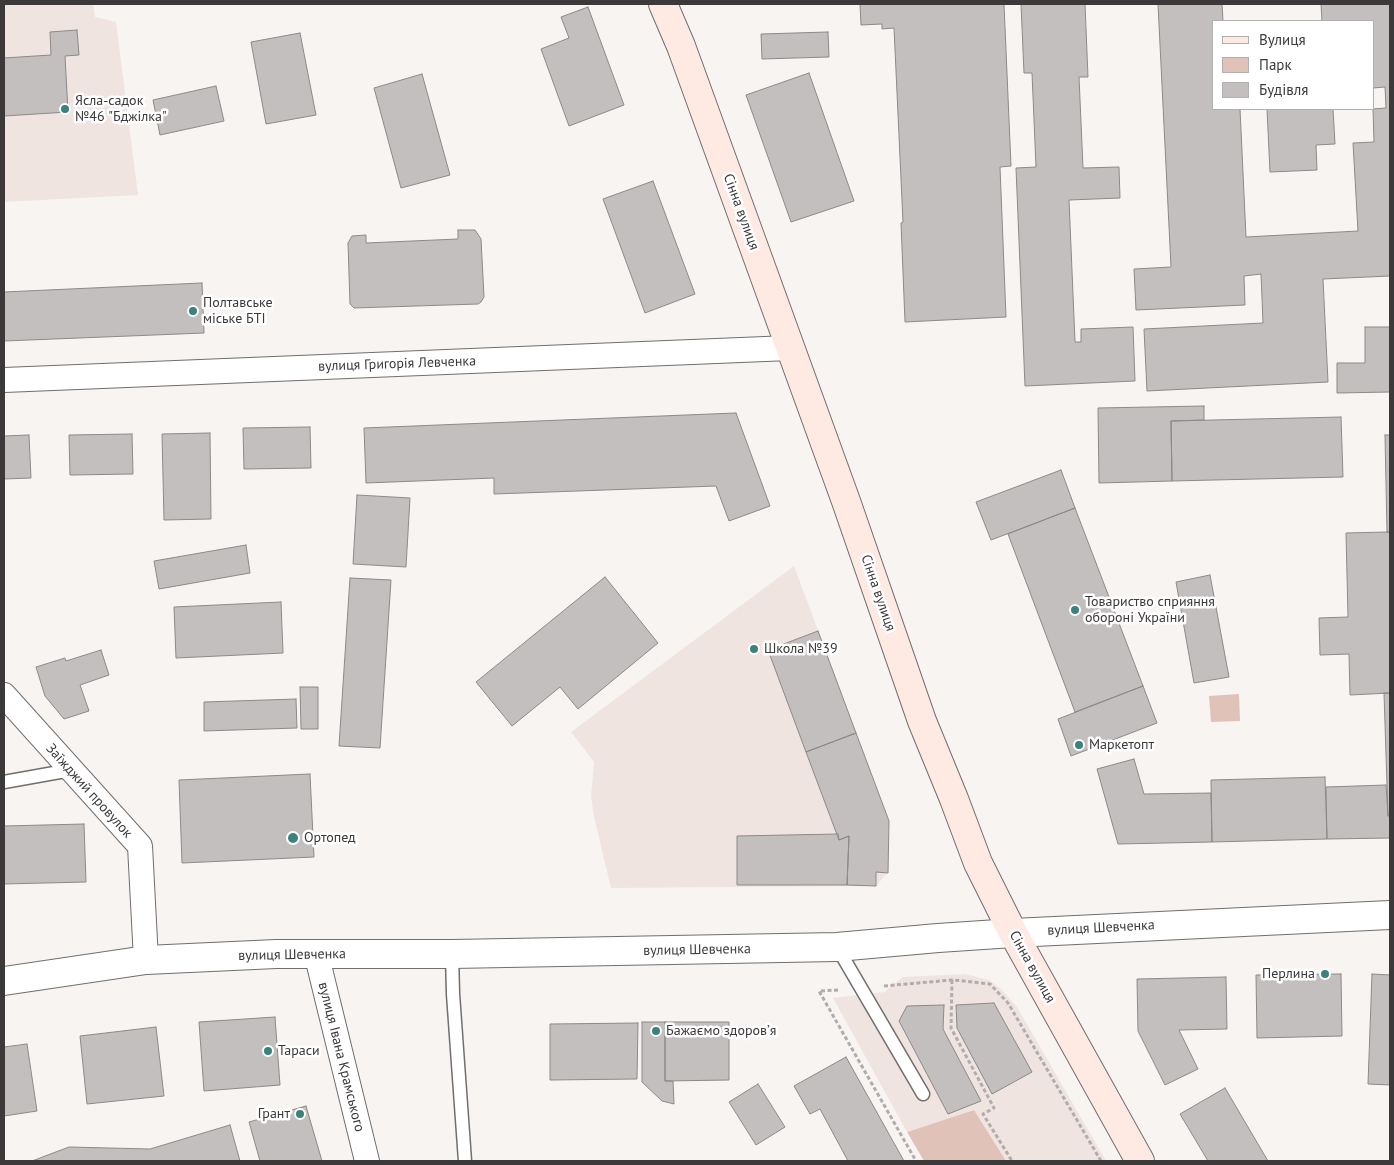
<!DOCTYPE html>
<meta charset="utf-8">
<style>
body{margin:0}
#map{position:relative;width:1394px;height:1165px;overflow:hidden;background:#f7f4f2;font-family:"PT Sans",sans-serif}
canvas{display:block}
.frame{position:absolute;inset:0;border:5px solid #3b3939;pointer-events:none}
.legend{position:absolute;left:1212px;top:20px;width:162px;height:90px;box-sizing:border-box;background:#fff;border:1px solid #b1b0b0;margin:0;padding:6px 9px;list-style:none;font-size:15px;color:#3b3939}
.legend li{display:flex;align-items:center;gap:10px;height:25px}
.legend b{width:25px;border:1px solid #b1b0b0}
</style>
<div id="map">
<canvas width="1394" height="1165"></canvas>
<div class="frame"></div>
<ul class="legend">
<li><b style="height:6px;background:#fee9e3"></b>Вулиця</li>
<li><b style="height:14px;background:#e1c2b9"></b>Парк</li>
<li><b style="height:14px;background:#c3bfbe"></b>Будівля</li>
</ul>
</div>
<script>
const context = document.querySelector('canvas').getContext('2d');
context.lineJoin = 'round';
function fill(path, color) { context.fillStyle = color; context.fill(path, 'evenodd'); }
const toPath = rows => new Path2D(rows.map(r => 'M' + r).join(''));
function trace(path, color, width, dash) { context.strokeStyle = color; context.lineWidth = width; context.lineCap = dash ? 'butt' : 'round'; context.setLineDash(dash || []); context.stroke(path); }
function write(font, color, halo, rows, align = 'center') {
  context.font = font + ' "PT Sans",sans-serif'; context.lineWidth = 5; context.setLineDash([]); context.textBaseline = 'middle'; context.strokeStyle = halo; context.fillStyle = color; for (const [text, x, y, turn = 0] of rows) {
    context.save(); context.translate(x, y); context.rotate((+turn || 0) * Math.PI / 180); context.textAlign = isNaN(turn) ? turn : align; if (halo) context.strokeText(text, 0, 0); context.fillText(text, 0, 0); context.restore();
  }
}
fill(toPath([
 [4,4,93,4,95,17,116,22,138,195,4,202],
 [794,566,889,821,888,872,876,886,611,888,594,817,591,796,594,762,571,732],
 [965,974,989,980,1000,988,1017,1007,1106,1161,1006,1161,974,1110,907,1132,833,998,885,992,891,986,903,977]
]), '#f0e4e1');
fill(toPath([
 [1239,694,1240,721,1211,722,1209,696],
 [974,1110,1006,1161,924,1161,907,1132]
]), '#e1c2b9');
const building = toPath([
 [860,4,1004,4,1011,166,1000,167,1006,317,905,322,901,223,903,222,894,28,882,29,882,24,861,25,860,4],
 [1021,4,1085,4,1088,77,1079,77,1083,168,1119,167,1120,198,1069,200,1075,342,1081,342,1081,329,1133,327,1135,381,1025,386,1016,168,1036,167,1032,73,1024,73,1021,4],
 [1158,4,1222,4,1223,21,1213,21,1213,109,1240,109,1246,237,1358,231,1353,143,1374,142,1373,109,1386,108,1385,87,1373,88,1373,21,1322,21,1321,4,1390,4,1390,276,1323,279,1328,382,1147,391,1144,329,1263,323,1261,274,1244,276,1245,305,1136,310,1134,269,1171,267,1158,4],
 [588,7,624,105,569,126,541,49,569,38,561,17,588,7],
 [77,30,79,55,65,56,68,112,4,116,4,58,51,55,50,32,77,30],
 [828,32,829,57,762,59,761,34,828,32],
 [300,33,316,115,266,124,251,42,300,33],
 [809,73,854,201,791,222,746,95,809,73],
 [422,74,450,175,401,188,374,88,422,74],
 [216,86,224,121,160,135,153,100,216,86],
 [1267,109,1333,109,1335,144,1316,145,1317,170,1270,172,1267,109],
 [653,181,695,294,645,313,603,199,653,181],
 [458,230,475,230,481,239,484,297,481,302,478,304,354,308,350,304,348,243,352,236,366,235,366,243,458,239,458,230],
 [202,283,204,333,4,341,4,292,202,283],
 [1365,327,1390,327,1390,392,1337,393,1337,363,1365,363,1365,327],
 [1204,406,1204,420,1171,421,1172,481,1099,483,1098,408,1204,406],
 [736,413,770,506,729,521,716,486,494,494,494,478,366,483,364,428,736,413],
 [1341,417,1343,477,1172,481,1171,421,1341,417],
 [310,427,311,468,244,469,243,428,310,427],
 [210,433,211,519,164,520,162,434,210,433],
 [132,434,133,474,70,475,69,435,132,434],
 [29,435,31,478,4,479,4,436,29,435],
 [1385,435,1390,435,1390,532,1387,532,1385,435],
 [1061,470,1075,508,991,540,976,502,1061,470],
 [357,495,410,498,406,567,353,564,357,495],
 [1075,508,1143,686,1075,712,1008,534,1075,508],
 [1387,532,1390,532,1390,693,1350,695,1349,654,1320,655,1319,618,1348,617,1346,533,1387,532],
 [246,545,250,573,159,589,154,561,246,545],
 [1210,575,1229,677,1194,683,1176,582,1210,575],
 [605,577,658,643,578,709,560,687,512,726,476,682,605,577],
 [350,578,391,580,380,748,339,746,350,578],
 [281,602,283,653,176,658,174,607,281,602],
 [818,631,856,733,806,752,768,650,818,631],
 [101,650,109,675,80,685,89,711,64,719,45,696,36,667,65,658,66,661,101,650],
 [1143,686,1157,723,1071,756,1058,719,1143,686],
 [300,687,318,687,318,729,301,729,300,687],
 [1384,693,1390,693,1390,816,1388,816,1384,693],
 [296,699,297,728,204,731,204,702,296,699],
 [856,733,889,821,888,873,876,872,876,886,847,885,849,836,839,840,806,752,856,733],
 [1134,759,1144,794,1211,793,1212,842,1118,844,1097,769,1134,759],
 [310,774,314,857,182,863,179,780,310,774],
 [1325,777,1327,839,1212,842,1211,780,1325,777],
 [1386,785,1388,816,1390,816,1390,838,1327,839,1326,787,1386,785],
 [84,824,86,882,4,884,4,826,84,824],
 [838,834,839,840,849,836,847,885,737,885,737,836,838,834],
 [1341,974,1342,1036,1257,1038,1256,975,1341,974],
 [1372,974,1390,975,1390,1085,1368,1084,1372,974],
 [1226,977,1227,1029,1179,1030,1198,1069,1165,1085,1138,1031,1137,979,1226,977],
 [994,1003,1032,1072,992,1094,957,1028,956,1005,994,1003],
 [944,1005,943,1029,981,1101,948,1114,899,1021,907,1006,944,1005],
 [275,1017,280,1085,204,1091,199,1022,275,1017],
 [642,1022,665,1022,665,1081,673,1081,674,1104,662,1101,642,1082,642,1022],
 [665,1022,729,1022,729,1080,665,1081,665,1022],
 [638,1023,637,1079,550,1080,550,1024,638,1023],
 [156,1027,164,1096,87,1104,80,1036,156,1027],
 [27,1044,37,1111,4,1116,4,1047,27,1044],
 [846,1057,904,1161,848,1161,820,1109,810,1114,794,1086,846,1057],
 [758,1084,785,1127,756,1145,729,1102,758,1084],
 [1225,1088,1268,1161,1208,1161,1180,1114,1225,1088],
 [306,1106,322,1161,260,1161,249,1122,306,1106],
 [230,1125,240,1161,32,1161,69,1147,150,1149,230,1125]
]);
fill(building, '#c3bfbe');
trace(building, '#8c8988', 1);
const service = toPath([
 [4,782,71,770],
 [837,947,923,1094],
 [452,954,453,994,465,1161]
]);
const minor = toPath([
 [4,380,790,348],
 [4,695,140,846,146,960],
 [316,953,367,1161]
]);
const tertiary = toPath([
 [4,981,146,960,276,954,452,954,837,947,938,938,1013,933,1390,915]
]);
const secondary = toPath([
 [663,4,681,46,847,504,922,721,954,799,978,863,1013,933,1140,1161]
]);
trace(service, '#716e6d', 15);
trace(minor, '#716e6d', 26);
trace(tertiary, '#716e6d', 30);
trace(secondary, '#716e6d', 30);
trace(toPath([
 [952,980,951,1028,994,1108,983,1114,1012,1161],
 [884,986,952,980,964,981,990,984,1008,1003,1101,1161],
 [838,990,819,991,916,1161]
]), '#b0adac', 3, [4, 2.5]);
trace(service, '#fff', 12);
trace(minor, '#fff', 24);
trace(tertiary, '#fff', 28);
trace(secondary, '#fee9e3', 28);
for (const [x, y, r, color] of [
 [65,109,5,"#3b827c"],
 [193,311,5,"#3b827c"],
 [1075,610,5,"#3b827c"],
 [754,649,5,"#3b827c"],
 [1079,745,5,"#3b827c"],
 [293,838,6,"#3b827c"],
 [1325,974,5,"#3b827c"],
 [656,1031,5,"#3b827c"],
 [268,1051,5,"#3b827c"],
 [300,1114,5,"#3b827c"]
]) { const dot = new Path2D(); dot.arc(x, y, r, 0, 2 * Math.PI); context.fillStyle = color; context.fill(dot); trace(dot, '#fff', 2); }
write('14px', '#3b3939', '#fff', [
 ["Ясла-садок",75,101],
 ["№46 \"Бджілка\"",75,117],
 ["Полтавське",203,303],
 ["міське БТІ",203,319],
 ["Товариство сприяння",1085,602],
 ["обороні України",1085,618],
 ["Школа №39",764,649],
 ["Маркетопт",1089,745],
 ["Ортопед",304,838],
 ["Перлина",1315,974,"right"],
 ["Бажаємо здоровʼя",666,1031],
 ["Тараси",278,1051],
 ["Грант",290,1114,"right"]
], 'left');
write('14px', '#3b3939', '#fff', [
 ["Сінна вулиця",741,212,70],
 ["вулиця Григорія Левченка",397,364,-2],
 ["Сінна вулиця",878,593,71],
 ["Заїжджий провулок",89,791,48],
 ["вулиця Шевченка",1101,928,-3],
 ["вулиця Шевченка",697,950,-1],
 ["вулиця Шевченка",292,955,-1],
 ["Сінна вулиця",1032,967,61],
 ["вулиця Івана Крамського",341,1057,76]
]);
</script>
